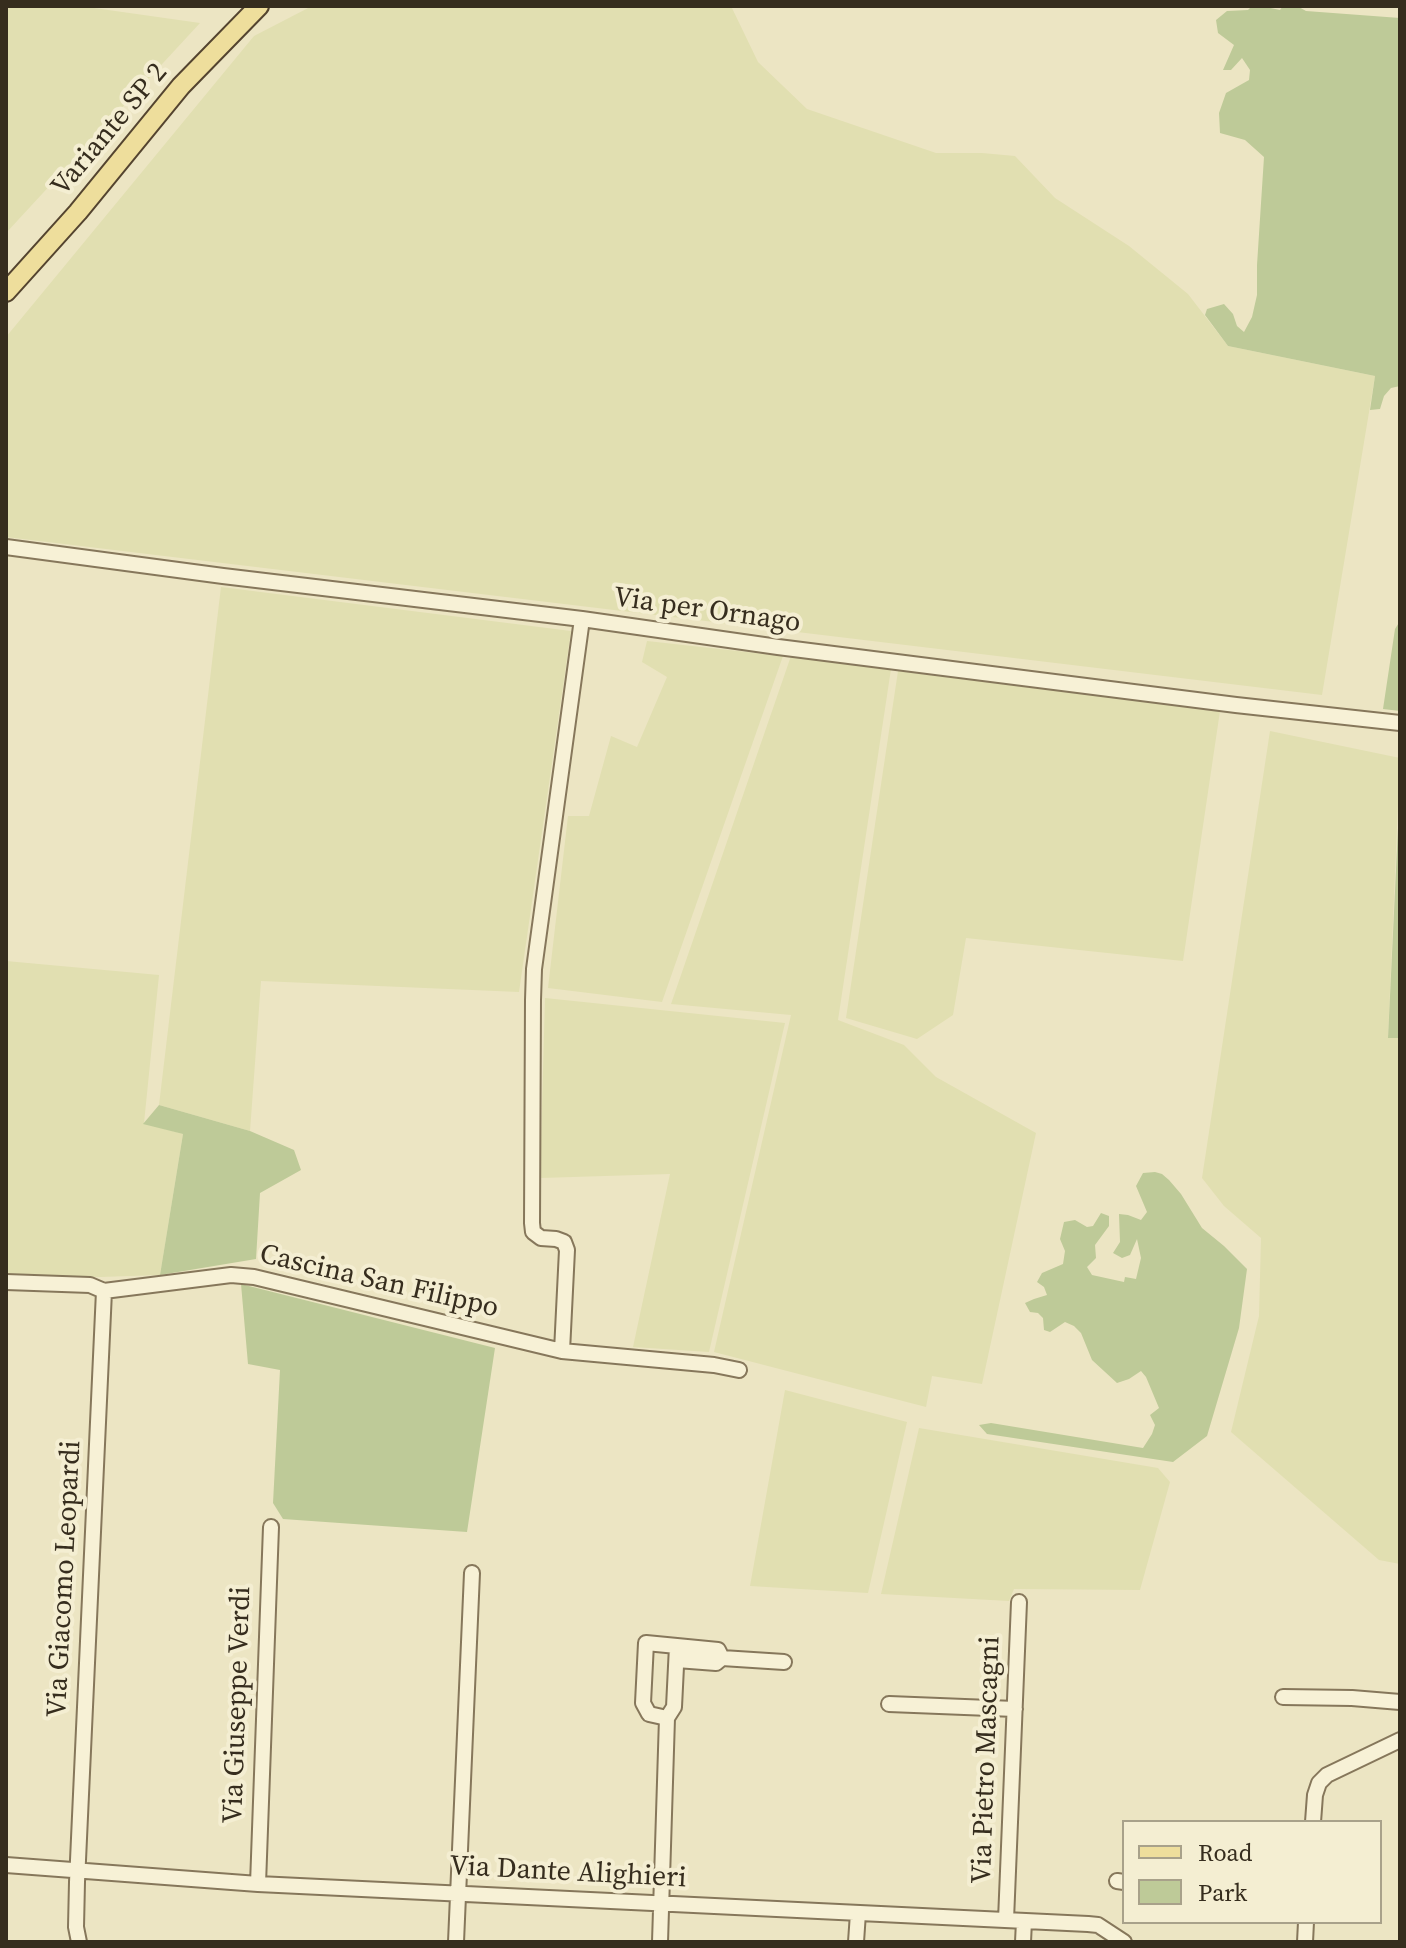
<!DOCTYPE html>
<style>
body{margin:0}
#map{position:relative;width:1406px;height:1948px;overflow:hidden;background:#ece5c3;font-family:"Source Serif 4",serif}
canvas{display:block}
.frame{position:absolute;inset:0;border:8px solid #362d1e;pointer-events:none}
.legend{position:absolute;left:1122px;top:1820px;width:260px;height:104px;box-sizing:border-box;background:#f4eed2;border:2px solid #a8a18a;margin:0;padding:10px 14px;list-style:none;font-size:24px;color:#362d1e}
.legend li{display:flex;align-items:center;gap:16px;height:40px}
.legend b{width:40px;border:2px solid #a8a18a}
</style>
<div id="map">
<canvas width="1406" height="1948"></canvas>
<div class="frame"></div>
<ul class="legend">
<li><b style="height:10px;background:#eede9c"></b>Road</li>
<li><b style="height:22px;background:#beca98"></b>Park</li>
</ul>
</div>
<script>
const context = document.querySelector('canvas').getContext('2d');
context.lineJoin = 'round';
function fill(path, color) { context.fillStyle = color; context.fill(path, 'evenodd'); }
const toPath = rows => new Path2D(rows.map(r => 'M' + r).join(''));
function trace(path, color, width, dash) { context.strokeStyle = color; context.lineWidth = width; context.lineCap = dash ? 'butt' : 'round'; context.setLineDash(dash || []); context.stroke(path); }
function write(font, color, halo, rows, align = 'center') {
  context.font = font + ' "Source Serif 4",serif'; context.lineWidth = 8; context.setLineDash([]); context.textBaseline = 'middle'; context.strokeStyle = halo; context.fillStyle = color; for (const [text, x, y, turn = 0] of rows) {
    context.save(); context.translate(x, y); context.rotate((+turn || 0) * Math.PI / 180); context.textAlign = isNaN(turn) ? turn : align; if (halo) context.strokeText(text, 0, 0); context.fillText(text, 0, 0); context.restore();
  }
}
fill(toPath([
 [6,6,80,6,200,23,6,233],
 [312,6,731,6,758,62,807,109,936,153,982,153,1015,156,1055,198,1129,246,1188,294,1228,346,1375,376,1322,695,6,537,6,337,254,36],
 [221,587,571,631,519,992,261,981,250,1131,159,1105],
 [647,641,783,656,662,1002,548,988,568,816,589,816,611,736,637,747,667,677,642,662],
 [791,656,891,669,838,1020,904,1045,936,1077,1036,1133,982,1384,932,1376,926,1407,714,1352,791,1015,671,1004],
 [898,671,1220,711,1183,961,966,938,953,1015,917,1039,846,1018],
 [1270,731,1400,758,1388,1037,1400,1038,1400,1564,1379,1560,1231,1432,1259,1316,1261,1238,1224,1206,1202,1178],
 [6,961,159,975,144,1123,183,1134,160,1275,100,1277,6,1275],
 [545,998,785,1023,709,1352,633,1347,670,1174,540,1178],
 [785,1390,907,1422,868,1593,750,1586],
 [919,1428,1158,1468,1170,1482,1140,1590,1014,1589,1009,1601,881,1594]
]), '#e1dfb1');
fill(toPath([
 [1252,6,1261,6,1280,10,1283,6,1297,6,1306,11,1400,18,1400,386,1391,388,1384,396,1380,409,1370,410,1375,376,1228,346,1205,315,1207,309,1224,304,1233,314,1237,326,1244,332,1252,317,1257,295,1257,265,1264,157,1245,140,1220,133,1219,113,1226,93,1249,80,1250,70,1242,58,1231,70,1223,70,1234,45,1218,33,1216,20,1227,11,1248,10],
 [1400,621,1400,711,1383,709,1395,629],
 [1400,786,1400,1038,1388,1038],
 [159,1105,250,1131,294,1150,301,1170,260,1193,256,1259,160,1275,183,1134,143,1124],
 [1155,1172,1162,1174,1169,1180,1181,1194,1202,1228,1224,1246,1247,1269,1239,1328,1207,1436,1173,1462,987,1434,979,1425,991,1423,1143,1448,1152,1434,1155,1425,1150,1415,1159,1408,1146,1377,1141,1371,1129,1379,1117,1383,1092,1360,1081,1333,1074,1326,1065,1322,1050,1332,1044,1330,1043,1318,1038,1313,1030,1312,1025,1303,1034,1299,1047,1295,1044,1287,1037,1282,1042,1273,1063,1264,1065,1251,1060,1239,1064,1222,1075,1220,1087,1227,1093,1226,1101,1213,1109,1216,1109,1226,1095,1245,1096,1258,1087,1267,1092,1275,1124,1282,1125,1277,1136,1279,1141,1258,1137,1239,1130,1255,1122,1258,1113,1253,1120,1242,1119,1214,1128,1215,1141,1220,1147,1212,1136,1186,1143,1173],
 [241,1284,495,1348,467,1532,283,1519,273,1503,280,1370,248,1364]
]), '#beca98');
const minor = toPath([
 [6,547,223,576,582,619,778,647,1236,705,1400,723],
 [6,1282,90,1285,104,1291,231,1275,254,1277,562,1351,714,1365,739,1370],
 [562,1351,567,1250,564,1242,556,1239,541,1238,533,1232,532,1223,533,1000,534,969,582,619],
 [722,1658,784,1662],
 [1283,1697,1352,1698,1400,1702],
 [889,1704,1015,1709],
 [667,1718,649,1714,643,1703,646,1643,718,1650,722,1658,716,1663,677,1660],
 [1313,1822,1315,1795,1319,1783,1327,1775,1400,1740],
 [6,1865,258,1884,1088,1924,1098,1925,1124,1942],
 [1117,1881,1124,1882],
 [258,1884,271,1527],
 [1006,1920,1019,1602],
 [79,1942,76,1927,77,1882,104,1291],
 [456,1942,472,1573],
 [660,1942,667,1718,674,1707,677,1646],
 [856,1942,858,1913],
 [1023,1942,1024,1921],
 [1305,1942,1306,1922]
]);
const major = toPath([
 [6,292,78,212,181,86,259,6]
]);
trace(minor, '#86775b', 18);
trace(major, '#54442f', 22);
trace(minor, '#f7f1d6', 14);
trace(major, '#eede9c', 18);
write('28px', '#362d1e', '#f4eed2', [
 ["Variante SP 2",110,130,-50],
 ["Via per Ornago",707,611,8],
 ["Cascina San Filippo",379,1282,13],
 ["Via Giacomo Leopardi",65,1579,-87],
 ["Via Giuseppe Verdi",238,1705,-88],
 ["Via Pietro Mascagni",987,1760,-88],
 ["Via Dante Alighieri",568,1873,3]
]);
</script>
